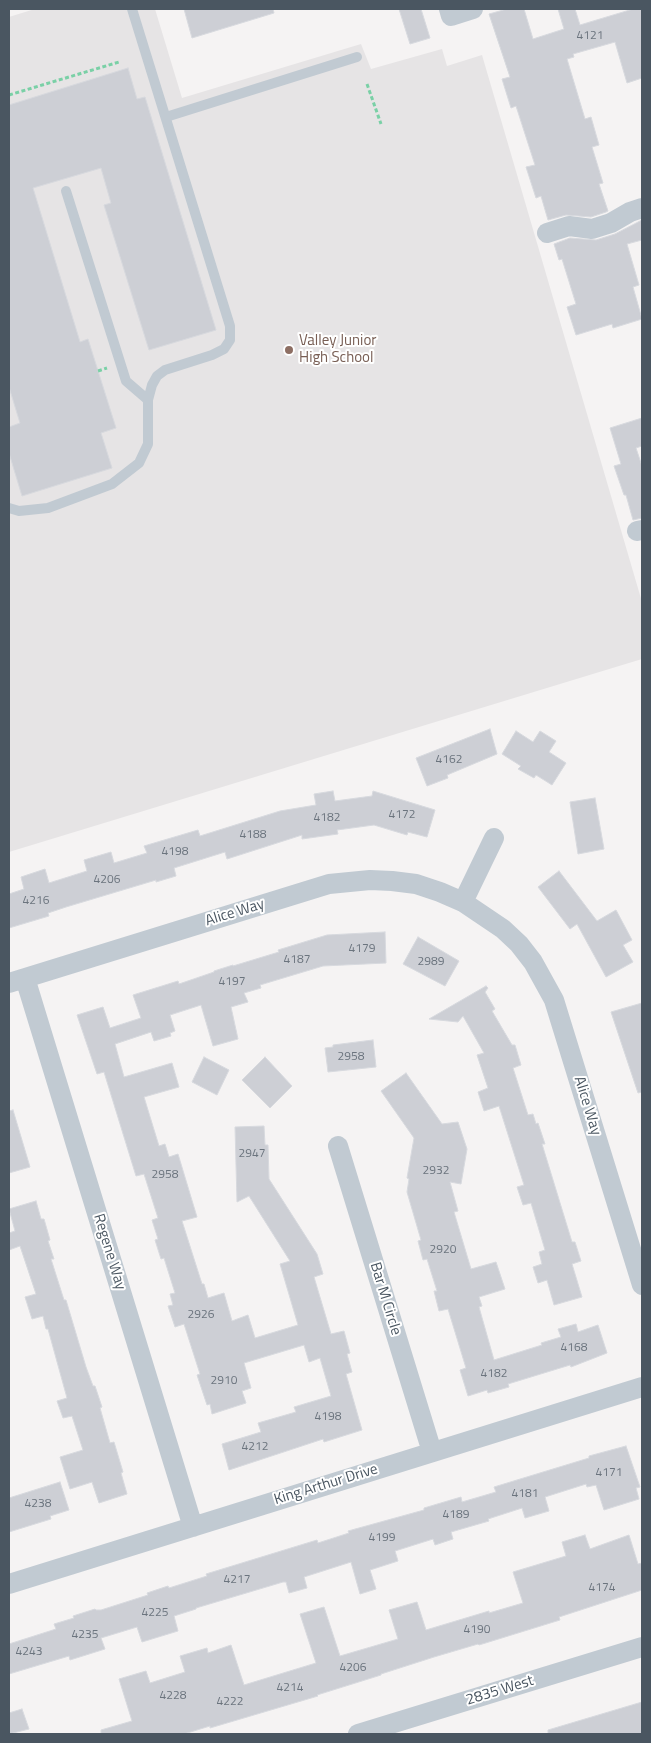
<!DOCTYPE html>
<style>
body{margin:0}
#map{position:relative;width:651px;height:1743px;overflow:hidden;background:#f5f3f3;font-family:"Titillium Web",sans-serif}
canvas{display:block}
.frame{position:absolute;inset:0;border:10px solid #4a5661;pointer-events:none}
</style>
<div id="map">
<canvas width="651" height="1743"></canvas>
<div class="frame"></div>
</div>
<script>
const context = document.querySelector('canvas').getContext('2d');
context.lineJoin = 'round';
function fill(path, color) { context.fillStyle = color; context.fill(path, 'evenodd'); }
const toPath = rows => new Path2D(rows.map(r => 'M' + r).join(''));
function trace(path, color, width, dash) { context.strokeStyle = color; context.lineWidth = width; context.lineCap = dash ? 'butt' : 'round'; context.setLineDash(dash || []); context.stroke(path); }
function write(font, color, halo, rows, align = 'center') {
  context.font = font + ' "Titillium Web",sans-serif'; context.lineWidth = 4; context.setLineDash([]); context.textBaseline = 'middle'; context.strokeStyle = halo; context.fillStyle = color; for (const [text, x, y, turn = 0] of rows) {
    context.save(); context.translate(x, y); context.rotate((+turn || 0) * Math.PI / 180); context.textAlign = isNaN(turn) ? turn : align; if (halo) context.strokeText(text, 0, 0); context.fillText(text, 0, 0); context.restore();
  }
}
fill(toPath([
 [35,9,155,9,182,98,361,44,371,69,442,49,447,66,482,55,642,602,642,659,9,852,9,17]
]), '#e6e4e5');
const building = toPath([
 [184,9,273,9,274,13,192,38,184,9],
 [399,9,421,9,430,38,410,44,399,9],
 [507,9,524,9,533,39,564,29,558,9,575,9,580,25,633,9,642,9,642,78,627,83,615,42,573,54,574,57,567,59,585,119,591,117,599,145,592,147,603,183,599,184,608,211,606,212,591,217,566,215,548,220,541,196,536,198,526,167,535,165,516,106,511,108,502,79,510,77,489,14,507,9],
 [128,68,137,99,145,97,216,330,149,350,104,205,111,203,101,168,33,188,80,342,88,339,116,428,101,433,112,468,22,496,9,453,9,427,20,423,9,387,9,105,128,68],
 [642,220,642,240,627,244,639,285,633,287,642,319,613,328,612,324,576,335,567,307,576,304,562,259,559,260,554,244,570,238,596,240,615,234,642,220],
 [642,418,642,446,636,448,642,466,642,518,633,520,626,495,624,495,614,466,621,464,610,428,642,418],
 [490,729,497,754,447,775,448,778,427,786,416,758,490,729],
 [516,731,533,742,540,731,556,741,549,752,566,763,552,785,536,775,534,778,518,769,521,766,502,754,516,731],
 [333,791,335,801,372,796,373,791,435,810,427,837,408,832,407,835,374,825,337,830,338,834,302,839,302,835,227,859,225,852,174,868,176,876,156,882,156,880,66,907,48,913,49,916,9,928,9,894,24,889,21,877,45,869,49,883,87,871,84,860,111,852,114,863,147,853,144,846,198,830,200,836,280,811,316,805,314,794,333,791],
 [595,798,604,849,578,854,570,802,595,798],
 [559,871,597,921,616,910,632,940,623,945,633,962,606,977,577,924,570,929,538,887,559,871],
 [385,932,386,963,323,966,260,985,261,988,244,993,248,1002,231,1007,238,1039,213,1046,201,1005,170,1015,175,1031,170,1033,171,1036,154,1041,151,1032,115,1044,124,1077,172,1063,179,1087,144,1097,159,1146,165,1144,169,1157,178,1154,197,1217,182,1221,202,1284,204,1284,208,1298,224,1293,232,1321,248,1315,255,1338,298,1325,280,1264,290,1261,249,1196,237,1202,235,1127,264,1126,265,1145,268,1145,269,1179,317,1254,323,1274,314,1277,331,1334,344,1331,350,1353,347,1354,352,1372,346,1374,362,1430,324,1442,323,1439,229,1470,222,1444,261,1432,258,1423,296,1412,294,1407,331,1396,320,1358,309,1362,304,1345,244,1363,251,1388,242,1391,246,1403,212,1414,210,1404,207,1405,197,1375,200,1374,184,1324,175,1327,168,1306,173,1305,170,1294,175,1293,164,1258,161,1259,155,1240,158,1239,152,1220,158,1218,144,1174,136,1176,104,1072,97,1074,77,1015,103,1007,110,1028,141,1018,133,995,178,981,179,984,214,972,214,971,233,965,233,966,279,952,278,950,327,935,385,932],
 [418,937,459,961,445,986,403,964,418,937],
 [486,986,488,988,485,992,495,1009,492,1011,512,1045,515,1045,521,1065,513,1068,528,1115,533,1114,536,1124,538,1123,545,1144,542,1144,572,1242,575,1242,581,1261,572,1264,582,1297,554,1305,547,1280,538,1283,533,1267,542,1264,539,1252,545,1250,531,1203,523,1205,517,1187,524,1185,499,1106,484,1111,478,1092,488,1088,477,1055,484,1053,463,1016,458,1022,429,1019,486,986],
 [642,1003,642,1092,638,1093,611,1012,642,1003],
 [373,1040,376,1067,328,1072,325,1048,333,1047,333,1045,373,1040],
 [204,1057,229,1070,217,1095,192,1082,204,1057],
 [265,1057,292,1086,270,1108,242,1080,265,1057],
 [406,1073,442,1124,458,1122,467,1149,461,1184,450,1182,458,1211,454,1212,471,1269,496,1262,505,1289,479,1297,482,1306,479,1307,494,1360,542,1345,541,1343,561,1337,558,1329,576,1324,578,1332,598,1325,607,1353,571,1367,570,1365,508,1384,509,1387,488,1393,487,1390,468,1396,460,1370,466,1368,448,1309,439,1311,434,1291,437,1291,427,1259,423,1260,418,1241,421,1240,407,1192,409,1179,407,1178,414,1138,381,1091,406,1073],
 [13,1110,30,1167,9,1173,9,1111,13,1110],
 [36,1201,41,1219,44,1219,50,1240,48,1241,54,1259,51,1259,64,1300,66,1300,86,1367,93,1386,95,1386,102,1407,100,1408,110,1443,114,1442,123,1472,121,1473,127,1494,99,1503,92,1482,70,1489,60,1457,83,1450,72,1416,63,1418,57,1401,67,1398,48,1329,46,1329,43,1316,32,1319,25,1297,36,1294,20,1246,9,1250,9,1233,15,1231,9,1209,36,1201],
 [626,1446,640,1487,636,1488,639,1499,604,1510,596,1485,587,1487,586,1484,545,1497,549,1511,525,1518,522,1508,488,1519,489,1521,451,1532,453,1539,435,1545,433,1539,395,1551,398,1561,370,1570,376,1589,360,1594,351,1562,304,1577,307,1588,289,1593,286,1582,283,1582,196,1608,196,1609,174,1616,178,1631,142,1642,137,1627,101,1638,105,1649,70,1660,69,1656,9,1674,9,1644,56,1629,54,1624,74,1618,73,1616,95,1609,96,1610,101,1610,148,1595,147,1593,168,1586,169,1588,207,1576,206,1574,317,1540,318,1543,349,1533,348,1531,424,1510,424,1508,461,1497,462,1502,496,1492,494,1487,589,1458,589,1456,626,1446],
 [60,1482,69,1510,50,1516,51,1519,9,1532,9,1498,60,1482],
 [585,1535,590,1549,629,1535,638,1564,642,1563,642,1590,559,1617,560,1620,479,1645,478,1644,434,1657,381,1674,381,1675,317,1695,318,1696,210,1728,210,1726,184,1734,101,1734,101,1730,132,1721,119,1679,146,1671,150,1683,185,1672,180,1656,207,1648,208,1653,231,1645,244,1685,316,1663,300,1614,324,1607,340,1656,398,1639,389,1610,417,1602,426,1630,489,1611,489,1613,523,1603,513,1572,566,1556,562,1542,585,1535],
 [642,1702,642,1734,548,1734,548,1730,642,1702],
 [22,1709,29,1729,9,1734,9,1713,22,1709]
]);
fill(building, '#cdcfd5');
trace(building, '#d7d9de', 1);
trace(toPath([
 [367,84,381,124],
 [9,95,119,62],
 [98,371,107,368]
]), '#7ad0a6', 3, [4, 2.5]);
trace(toPath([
 [166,117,357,57],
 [66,191,126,381,148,400],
 [9,508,19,511,48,508,112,484,139,463,148,444,148,400,152,385,157,376,165,370,212,355,224,349,230,340,230,326,132,9]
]), '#c1cad2', 10);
trace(toPath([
 [449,9,451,16,473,9],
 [547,233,569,226,592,229,611,223,630,212,642,208],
 [637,531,642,530],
 [463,902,494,838],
 [25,978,193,1527],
 [9,983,329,884,370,880,392,881,416,884,440,892,463,902,503,929,519,944,533,962,554,1000,642,1285],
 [338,1146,432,1452],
 [9,1584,642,1387],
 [358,1734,642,1647]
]), '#c1cad2', 20);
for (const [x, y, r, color] of [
 [289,350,5,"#8d6e63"]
]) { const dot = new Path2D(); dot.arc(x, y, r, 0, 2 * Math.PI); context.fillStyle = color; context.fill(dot); trace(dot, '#fff', 2); }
write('12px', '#6b747e', null, [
 ["4121",590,36],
 ["4162",449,760],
 ["4172",402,815],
 ["4182",327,818],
 ["4188",253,835],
 ["4198",175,852],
 ["4206",107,880],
 ["4216",36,901],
 ["4179",362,949],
 ["4187",297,960],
 ["2989",431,962],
 ["4197",232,982],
 ["2958",351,1057],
 ["2947",252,1154],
 ["2932",436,1171],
 ["2958",165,1175],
 ["2920",443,1250],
 ["2926",201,1315],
 ["4168",574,1348],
 ["4182",494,1374],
 ["2910",224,1381],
 ["4198",328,1417],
 ["4212",255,1447],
 ["4171",609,1473],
 ["4181",525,1494],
 ["4238",38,1504],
 ["4189",456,1515],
 ["4199",382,1538],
 ["4217",237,1580],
 ["4174",602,1588],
 ["4225",155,1613],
 ["4190",477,1630],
 ["4235",85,1635],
 ["4243",29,1652],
 ["4206",353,1668],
 ["4214",290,1688],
 ["4228",173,1696],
 ["4222",230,1702]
]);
write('15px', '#785e54', '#fff', [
 ["Valley Junior",299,341],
 ["High School",299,358]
], 'left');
write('15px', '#4a5661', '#fff', [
 ["Alice Way",235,913,-17],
 ["Alice Way",587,1106,73],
 ["Regene Way",109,1252,73],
 ["Bar M Circle",385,1299,73],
 ["King Arthur Drive",326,1485,-17],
 ["2835 West",500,1691,-17]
]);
</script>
